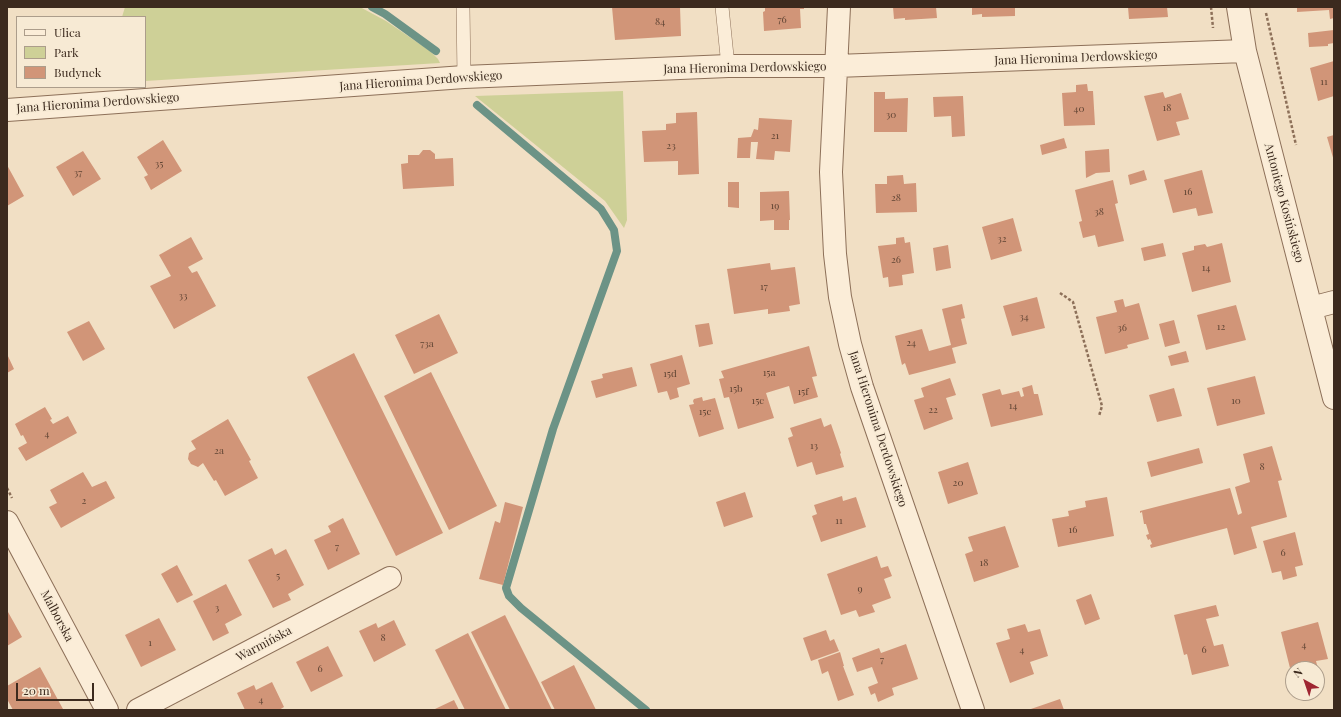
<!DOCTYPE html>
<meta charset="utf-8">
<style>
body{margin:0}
#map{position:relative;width:1341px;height:717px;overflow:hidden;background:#f1dfc4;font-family:"Playfair Display",serif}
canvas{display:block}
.frame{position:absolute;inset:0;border:8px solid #3c2a1e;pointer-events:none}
.legend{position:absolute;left:16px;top:16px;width:130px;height:72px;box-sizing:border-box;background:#f7ead4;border:1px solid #ac9d8b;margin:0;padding:5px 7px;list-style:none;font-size:12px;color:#3c2a1e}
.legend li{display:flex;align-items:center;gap:8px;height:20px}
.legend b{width:20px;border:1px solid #ac9d8b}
.north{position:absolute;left:1285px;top:661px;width:40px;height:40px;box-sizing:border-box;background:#f7ead4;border:1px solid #ac9d8b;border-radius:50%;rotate:320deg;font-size:11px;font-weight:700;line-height:16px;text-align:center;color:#3c2a1e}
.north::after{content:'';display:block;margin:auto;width:14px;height:18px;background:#9f2632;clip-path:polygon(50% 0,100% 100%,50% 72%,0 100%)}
.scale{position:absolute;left:16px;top:683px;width:78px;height:18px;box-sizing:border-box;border:2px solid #3c2a1e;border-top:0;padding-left:5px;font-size:12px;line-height:14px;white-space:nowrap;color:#3c2a1e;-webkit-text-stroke:3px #f7ead4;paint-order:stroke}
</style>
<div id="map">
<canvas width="1341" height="717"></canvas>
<div class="frame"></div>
<ul class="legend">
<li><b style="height:5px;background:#fbedd8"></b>Ulica</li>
<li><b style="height:11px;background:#ced097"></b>Park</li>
<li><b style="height:11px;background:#d19578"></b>Budynek</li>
</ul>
<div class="north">N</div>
<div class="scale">20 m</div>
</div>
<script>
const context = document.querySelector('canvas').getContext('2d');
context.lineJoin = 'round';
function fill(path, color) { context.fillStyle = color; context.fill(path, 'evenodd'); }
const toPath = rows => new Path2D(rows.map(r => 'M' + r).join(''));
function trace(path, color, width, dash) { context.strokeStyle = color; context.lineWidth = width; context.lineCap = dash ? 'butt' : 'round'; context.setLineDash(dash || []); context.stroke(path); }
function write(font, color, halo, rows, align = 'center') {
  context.font = font + ' "Playfair Display",serif'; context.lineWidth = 3; context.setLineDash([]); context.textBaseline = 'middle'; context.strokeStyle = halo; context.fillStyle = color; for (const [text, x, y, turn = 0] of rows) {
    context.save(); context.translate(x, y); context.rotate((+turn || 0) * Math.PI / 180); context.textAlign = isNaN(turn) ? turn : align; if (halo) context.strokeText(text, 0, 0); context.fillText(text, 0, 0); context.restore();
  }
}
fill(toPath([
 [125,7,360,7,386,21,430,51,438,59,440,63,145,81,145,17,122,17],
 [623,91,627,220,624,228,605,201,475,96]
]), '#ced097');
trace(toPath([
 [372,7,385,14,436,51],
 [477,105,601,209,614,230,617,251,553,429,506,588,509,596,521,608,646,710]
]), '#6c9386', 8);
fill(toPath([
 [612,7,680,7,681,36,615,40],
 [765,7,804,7,804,9,800,9,801,28,764,31,763,12,765,11],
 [893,7,936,7,937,18,905,20,905,18,894,19],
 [972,7,1015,7,1015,16,982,17,982,14,972,15],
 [1128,7,1167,7,1168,17,1129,19],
 [1297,7,1334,7,1334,18,1330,19,1329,10,1297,12],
 [1334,30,1334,43,1328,44,1328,46,1309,47,1308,33],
 [1334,61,1334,96,1318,101,1310,68],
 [1087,84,1088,91,1093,91,1095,125,1064,126,1062,93,1076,92,1076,85],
 [874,92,885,92,885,99,908,98,907,132,874,132],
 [1163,92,1165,98,1181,93,1189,119,1176,122,1180,135,1157,141,1144,96],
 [963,96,965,136,952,137,951,116,934,117,933,97],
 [697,112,699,174,678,175,678,161,644,162,642,131,666,130,666,124,676,123,676,113],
 [759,118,792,120,790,152,775,151,774,160,756,159,758,142,751,142,750,158,737,158,738,138,751,137,754,129,758,130],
 [1334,135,1334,161,1327,137],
 [1064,138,1067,148,1042,155,1040,145],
 [163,140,182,171,151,190,144,177,148,175,137,157],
 [1109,149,1110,172,1096,173,1086,178,1085,151],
 [423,150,430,150,435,154,435,159,453,158,454,186,403,189,401,164,408,163,408,155,419,155],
 [83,151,101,179,73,196,56,167],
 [7,165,24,196,7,206],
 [1144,170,1147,180,1130,185,1128,175],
 [1202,170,1213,213,1198,216,1196,208,1173,213,1164,180],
 [903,175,904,184,916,183,917,212,876,213,875,184,887,184,887,176],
 [1113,180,1118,203,1115,204,1124,241,1098,247,1095,235,1083,238,1079,222,1082,221,1075,190],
 [728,182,739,182,739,208,728,207],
 [789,191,790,220,789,220,789,230,774,230,774,220,760,221,760,192],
 [1013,218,1022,251,991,260,982,227],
 [191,237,203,259,188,267,192,273,197,271,216,306,174,329,150,286,171,276,159,255],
 [904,237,905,243,910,242,914,273,902,275,903,285,889,287,888,277,883,278,878,246,896,244,896,238],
 [1163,243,1166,256,1144,261,1141,248],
 [1222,243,1231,282,1192,292,1182,253,1194,250,1194,246,1205,244,1207,247],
 [948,245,951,268,936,271,933,248],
 [770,263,771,270,795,267,800,304,789,306,790,311,768,314,768,309,734,314,727,269],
 [1037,297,1045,328,1012,336,1003,306],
 [1123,299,1125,307,1139,303,1149,339,1127,345,1128,348,1105,354,1096,317,1117,312,1114,301],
 [962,304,965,318,961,319,967,344,952,348,956,363,909,375,905,363,902,365,895,336,922,329,929,351,951,345,942,309],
 [1236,305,1246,340,1206,350,1197,315],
 [439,314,458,353,414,374,395,335],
 [1174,320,1180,343,1165,347,1159,324],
 [89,321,105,349,83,361,67,332],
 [709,323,713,344,699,347,695,325],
 [809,346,817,376,812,377,818,397,794,404,789,386,766,393,774,418,738,429,729,397,724,398,719,379,724,378,721,371],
 [1186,351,1189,362,1171,366,1168,356],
 [354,353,443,533,396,556,307,377],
 [7,354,14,369,7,373],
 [682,355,690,384,677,388,679,397,670,400,667,391,658,393,650,364],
 [632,367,637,386,596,398,591,381,603,378,602,374],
 [431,372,497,506,449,530,384,396],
 [1255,376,1265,414,1217,426,1207,388],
 [950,378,956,395,946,398,953,419,924,430,914,400,924,397,921,388],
 [1032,385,1034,394,1038,394,1043,415,991,427,982,394,1000,389,1002,395,1019,391,1021,397,1024,396,1022,388],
 [1174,388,1182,416,1157,422,1149,395],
 [702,397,703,401,715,398,724,429,699,437,689,405,694,404,693,401,694,399],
 [45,407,52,419,50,420,53,424,68,416,77,433,26,461,18,448,27,443,23,435,21,436,15,424],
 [821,418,824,427,831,424,841,453,840,454,844,467,816,475,812,462,797,467,788,438,793,436,790,428],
 [228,419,251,460,249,461,258,478,225,496,216,480,214,481,203,463,198,467,191,464,188,459,189,453,196,449,191,441],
 [1272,446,1282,480,1278,481,1287,517,1251,527,1257,548,1234,555,1227,528,1151,548,1150,545,1152,544,1150,539,1148,540,1146,535,1149,534,1146,524,1144,524,1142,512,1140,513,1140,511,1230,488,1238,515,1242,513,1235,487,1250,482,1243,454],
 [1199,448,1203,463,1151,477,1147,462],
 [968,462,978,494,948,504,938,472],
 [83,472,92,487,106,481,115,498,61,528,49,507,57,503,50,490],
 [745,492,753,517,724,527,716,502],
 [842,496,843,501,856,497,866,527,821,542,812,516,817,514,814,505],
 [1107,497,1114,536,1058,547,1052,519,1069,516,1068,511,1086,507,1085,501],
 [505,502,523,507,503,585,479,579,495,521,500,523],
 [343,518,360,554,328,570,314,540,331,532,328,526],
 [1005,526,1019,567,974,582,965,554,973,551,968,537],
 [1295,532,1303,565,1295,567,1297,576,1283,580,1281,571,1272,573,1263,541],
 [272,548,275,555,286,549,304,585,288,594,291,600,273,608,248,560],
 [877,556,881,568,888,566,892,576,884,579,891,598,872,605,875,612,859,617,856,610,841,615,827,574],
 [177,565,193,595,177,603,161,574],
 [226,584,242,615,225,624,229,633,213,641,193,601],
 [1091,594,1100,619,1085,625,1076,600],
 [1216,605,1219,616,1206,619,1214,646,1223,644,1229,666,1192,675,1187,654,1184,655,1174,615],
 [7,612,8,612,22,637,7,646],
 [505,615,539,683,552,710,510,710,471,632],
 [159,618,176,650,141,667,125,635],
 [394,620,406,645,374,662,359,631,376,623,378,628],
 [1318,622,1328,659,1316,661,1318,669,1302,669,1301,665,1290,668,1281,632],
 [1025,624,1028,632,1040,629,1048,656,1030,662,1034,674,1010,683,996,643,1010,639,1007,629],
 [826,630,830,641,834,639,839,651,811,661,803,638],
 [468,633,506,710,465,710,435,650],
 [906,644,918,679,892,688,894,695,878,702,875,693,871,695,868,687,878,683,872,667,857,672,852,658,879,648,881,653],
 [328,646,343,676,311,692,296,662],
 [840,652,844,666,843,666,854,695,838,701,828,671,822,674,818,660],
 [574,665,596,710,555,710,541,682],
 [40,667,63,709,61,710,13,710,7,699,7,686],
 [1317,670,1320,682,1317,683],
 [272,682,284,707,279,710,245,710,237,693,254,685,256,690],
 [1060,699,1064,710,1028,710],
 [454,700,459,710,433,710,437,708]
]), '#d19578');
const service = toPath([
 [463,7,464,77],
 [722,7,728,66]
]);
const minor = toPath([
 [839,7,831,172,835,254,840,297,850,344,862,387,973,710],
 [1238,7,1245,51,1334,398],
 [7,110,464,77,728,66,836,66,1245,51],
 [1311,308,1334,302],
 [7,522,107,710],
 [138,710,390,578]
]);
trace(service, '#8d7059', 14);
trace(minor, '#8d7059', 24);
trace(toPath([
 [1211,7,1213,28],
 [1266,13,1296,145],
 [1060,293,1073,302,1102,406,1099,416],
 [7,488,12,498]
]), '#8d7059', 2.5, [3, 2]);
trace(service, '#fbedd8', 13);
trace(minor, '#fbedd8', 22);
write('10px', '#614534', null, [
 ["76",782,20],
 ["84",660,22],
 ["11",1324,82],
 ["18",1167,108],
 ["40",1079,109],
 ["30",891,115],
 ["21",775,136],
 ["23",671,146],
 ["35",159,164],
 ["37",78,173],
 ["16",1188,192],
 ["28",896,198],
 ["19",775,206],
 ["38",1099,212],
 ["32",1002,239],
 ["26",896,260],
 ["14",1206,268],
 ["17",764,287],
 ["33",183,296],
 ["34",1024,317],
 ["12",1221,327],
 ["36",1122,328],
 ["24",911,343],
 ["73a",427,344],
 ["15a",769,373],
 ["15d",670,374],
 ["15b",736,389],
 ["15f",803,392],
 ["15e",758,401],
 ["10",1236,401],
 ["14",1013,406],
 ["22",933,410],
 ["15c",705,412],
 ["4",47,434],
 ["13",814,446],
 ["2a",219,451],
 ["8",1262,467],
 ["20",958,483],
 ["2",84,501],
 ["11",839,521],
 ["16",1073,530],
 ["7",337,547],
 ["6",1283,553],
 ["18",984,563],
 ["5",278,576],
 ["9",860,589],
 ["3",217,608],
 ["8",383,638],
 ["1",150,643],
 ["4",1304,645],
 ["4",1022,650],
 ["6",1204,650],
 ["7",882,660],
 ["6",320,669],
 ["4",261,700]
]);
write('12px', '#3c2a1e', '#f7ead4', [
 ["Jana Hieronima Derdowskiego",1076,58,-2],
 ["Jana Hieronima Derdowskiego",745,68,-1],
 ["Jana Hieronima Derdowskiego",421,81,-4],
 ["Jana Hieronima Derdowskiego",98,103,-4],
 ["Antoniego Kosińskiego",1284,203,75],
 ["Jana Hieronima Derdowskiego",878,429,72],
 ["Malborska",57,616,62],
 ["Warmińska",264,644,-28]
]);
</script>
